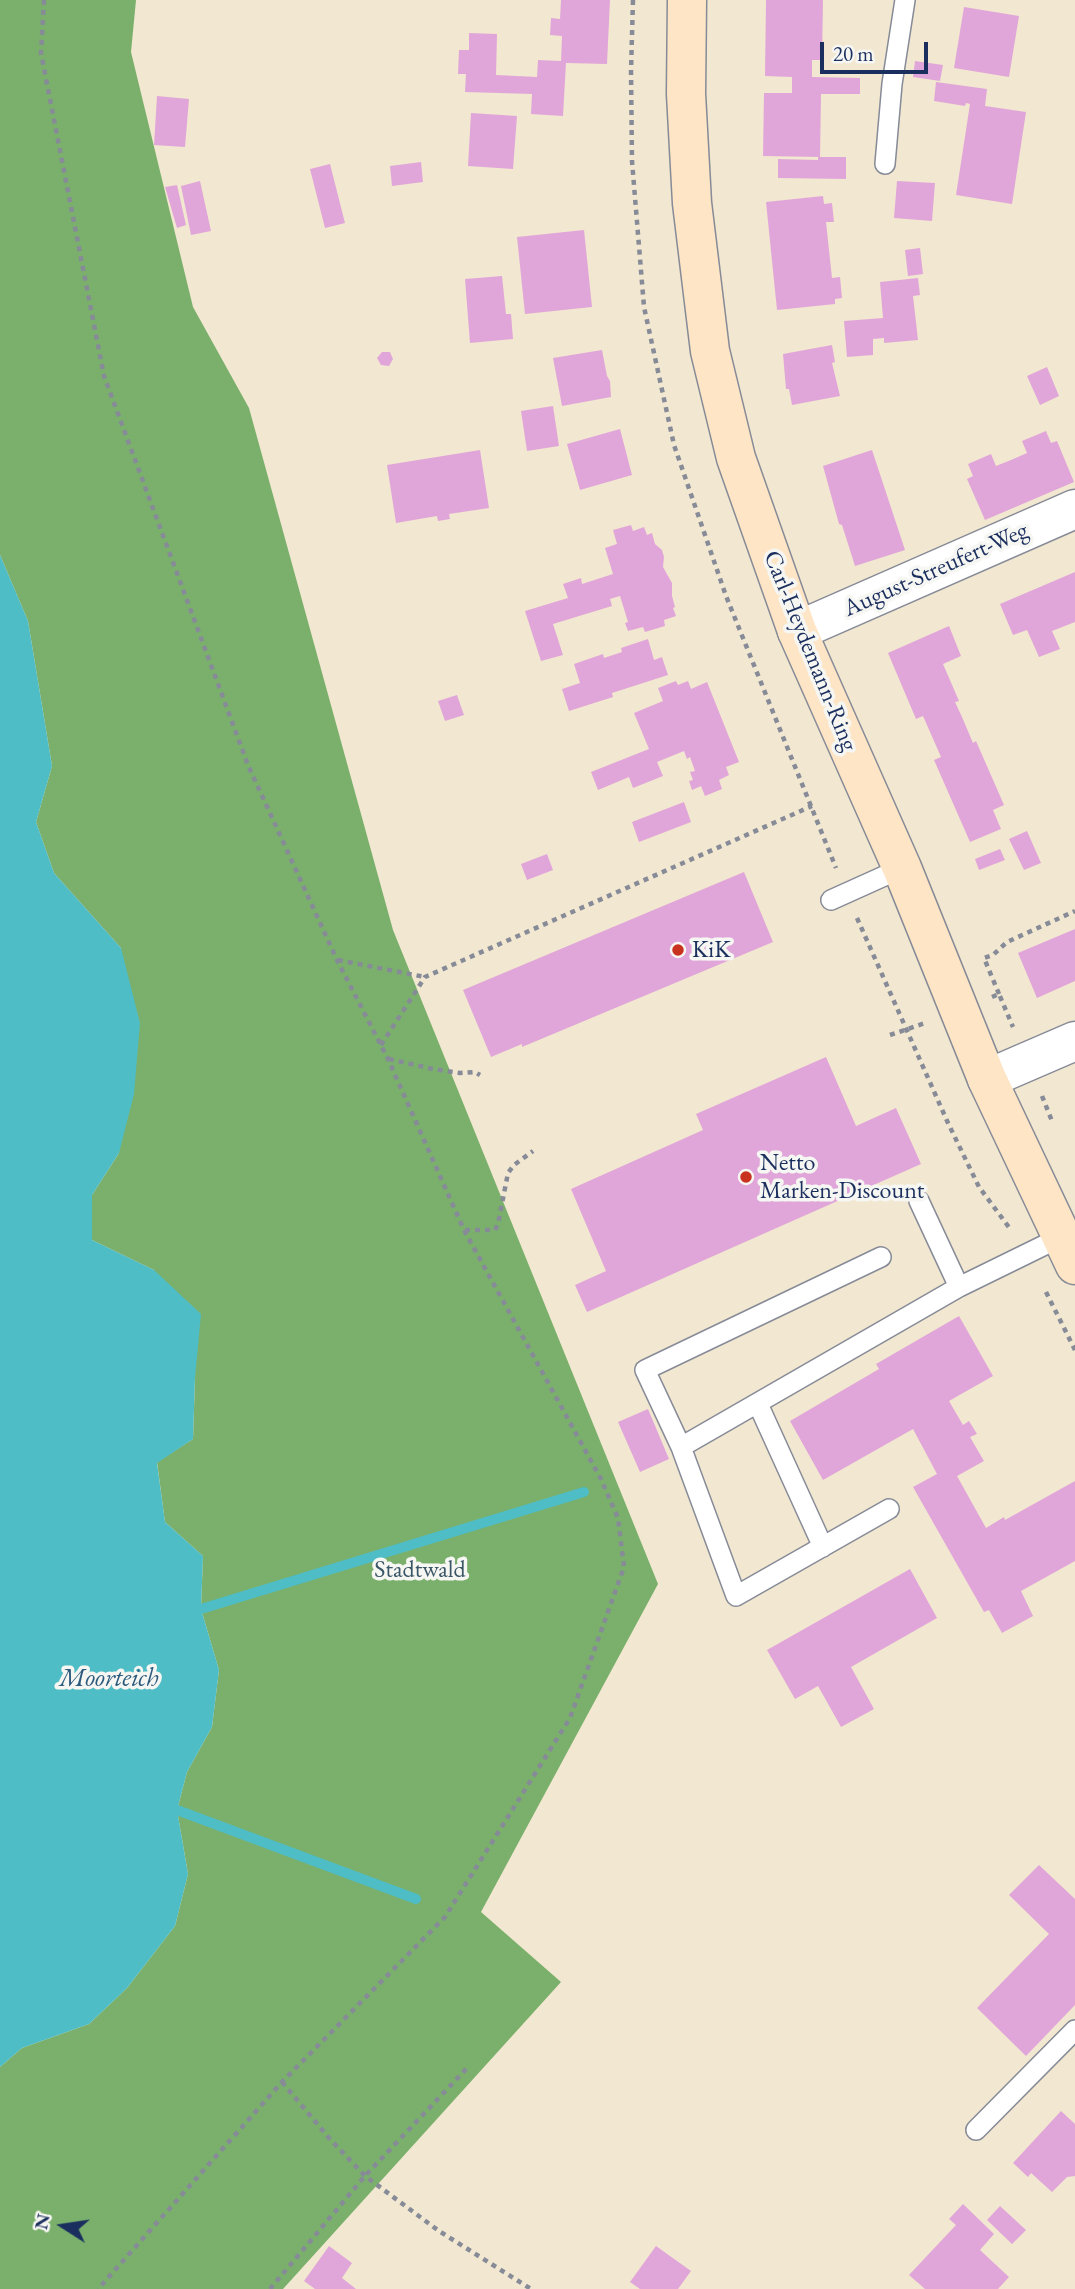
<!DOCTYPE html>
<style>
body{margin:0}
#map{position:relative;width:1075px;height:2289px;overflow:hidden;background:#f2e7d0;font-family:"EB Garamond",serif}
canvas{display:block}
.north{position:absolute;left:28px;top:2191px;width:70px;height:70px;-webkit-text-stroke:5px #f6f6f2;paint-order:stroke;rotate:282deg;font-size:19px;font-weight:700;line-height:28px;text-align:center;color:#1b2f5e}
.north::after{content:'';display:block;margin:auto;width:24px;height:32px;background:#1b2f5e;clip-path:polygon(50% 0,100% 100%,50% 72%,0 100%)}
.scale{position:absolute;left:820px;top:42px;width:108px;height:32px;box-sizing:border-box;border:4px solid #1b2f5e;border-top:0;padding-left:9px;font-size:21px;line-height:24px;white-space:nowrap;color:#1b2f5e;-webkit-text-stroke:5px #f6f6f2;paint-order:stroke}
</style>
<div id="map">
<canvas width="1075" height="2289"></canvas>
<div class="north">N</div>
<div class="scale">20 m</div>
</div>
<script>
const context = document.querySelector('canvas').getContext('2d');
context.lineJoin = 'round';
function fill(path, color) { context.fillStyle = color; context.fill(path, 'evenodd'); }
const toPath = rows => new Path2D(rows.map(r => 'M' + r).join(''));
function trace(path, color, width, dash) { context.strokeStyle = color; context.lineWidth = width; context.lineCap = dash ? 'butt' : 'round'; context.setLineDash(dash || []); context.stroke(path); }
function write(font, color, halo, rows, align = 'center') {
  context.font = font + ' "EB Garamond",serif'; context.lineWidth = 7; context.setLineDash([]); context.textBaseline = 'middle'; context.strokeStyle = halo; context.fillStyle = color; for (const [text, x, y, turn = 0] of rows) {
    context.save(); context.translate(x, y); context.rotate((+turn || 0) * Math.PI / 180); context.textAlign = isNaN(turn) ? turn : align; if (halo) context.strokeText(text, 0, 0); context.fillText(text, 0, 0); context.restore();
  }
}
fill(toPath([
 [0,0,136,0,131,52,193,307,249,408,393,930,658,1584,481,1912,561,1982,283,2289,0,2289,0,2067,22,2048,89,2024,127,1988,175,1926,188,1874,177,1810,187,1772,212,1727,219,1670,201,1609,203,1556,165,1522,157,1462,193,1439,195,1378,154,1270,92,1240,92,1195,119,1153,121,948,54,873,36,822,52,766,28,621,0,555]
]), '#7ab06c');
fill(toPath([
 [0,555,28,621,52,766,36,822,54,873,121,948,140,1023,134,1094,119,1153,92,1195,92,1240,154,1270,201,1314,195,1378,193,1439,157,1463,165,1522,203,1556,201,1609,219,1670,212,1727,187,1772,177,1810,188,1874,175,1926,127,1988,89,2024,22,2048,0,2067]
]), '#4fbdc5');
trace(toPath([
 [201,1609,584,1492],
 [177,1810,416,1899]
]), '#4fbdc5', 10);
fill(toPath([
 [561,0,610,0,607,64,566,63,563,116,531,114,532,94,465,92,466,74,458,74,459,50,469,50,469,33,497,34,496,75,537,77,538,60,561,61,562,36,550,35,551,18,560,19],
 [766,0,823,0,822,60,812,60,812,77,860,78,860,94,821,94,820,157,763,156,764,93,792,93,792,77,765,76],
 [964,7,1019,16,1009,77,954,68],
 [915,61,943,65,940,81,913,77],
 [936,82,987,89,985,106,1026,112,1012,204,956,195,970,104,966,103,965,106,934,101],
 [157,96,189,99,185,147,154,145],
 [471,113,517,116,513,169,468,166],
 [818,157,846,157,846,179,778,178,778,159,818,160],
 [421,162,423,182,392,186,390,166],
 [330,164,345,223,325,228,310,169],
 [200,181,211,231,191,235,181,186],
 [897,181,935,183,932,221,894,218],
 [177,185,186,225,177,228,165,187],
 [823,196,824,204,832,203,834,222,826,222,832,278,840,277,842,298,835,299,835,304,777,310,766,202],
 [584,230,592,307,525,314,517,237],
 [920,248,923,274,908,276,905,250],
 [502,276,506,314,511,314,513,339,470,343,465,279],
 [918,278,920,295,913,296,918,340,884,343,884,338,873,339,873,355,847,357,844,321,883,318,880,282],
 [832,345,835,362,832,363,840,396,792,405,789,389,786,389,783,354],
 [602,350,607,376,610,381,611,397,562,406,553,358],
 [382,352,390,352,393,359,389,366,381,365,377,358],
 [1047,367,1059,396,1040,405,1027,376],
 [553,406,559,446,527,451,521,411],
 [620,429,632,475,580,490,567,444],
 [1046,431,1051,443,1057,441,1074,482,985,520,967,479,973,476,968,464,991,454,996,466,1011,460,1027,453,1022,441],
 [480,450,489,508,449,514,450,519,438,521,437,516,396,523,387,465],
 [872,450,905,550,855,566,842,525,839,524,823,466],
 [631,525,633,531,644,527,647,535,652,533,655,544,662,550,664,557,663,567,672,583,672,596,675,607,673,608,676,616,664,620,665,626,645,632,643,627,628,631,625,623,628,622,620,596,610,599,612,606,553,624,563,655,541,661,525,611,568,598,563,584,581,578,582,584,613,574,605,548,617,544,613,530],
 [1075,572,1075,622,1052,631,1060,649,1039,657,1027,630,1013,635,1000,604],
 [949,626,961,656,943,664,959,701,955,702,962,717,973,743,976,741,1004,805,993,810,1001,829,970,842,934,760,941,757,923,716,916,719,888,653],
 [648,639,654,660,662,657,668,675,612,693,613,697,569,711,562,689,580,683,574,664,603,654,604,658,622,652,621,648],
 [676,681,678,685,688,681,691,689,707,682,739,762,726,767,729,775,719,780,722,789,705,796,701,786,692,790,689,781,693,780,690,772,695,771,690,757,687,759,684,751,657,762,663,776,633,788,629,777,598,790,591,772,649,749,634,713,663,701,658,688],
 [457,695,464,715,445,721,438,701],
 [684,802,691,822,639,842,632,822],
 [1027,831,1041,863,1024,870,1009,839],
 [1000,849,1005,860,979,870,975,859],
 [547,854,553,870,527,880,521,864],
 [744,872,773,942,522,1047,522,1044,491,1057,463,990],
 [1075,929,1075,981,1037,998,1018,953],
 [826,1057,856,1126,896,1108,921,1164,587,1312,575,1285,606,1271,571,1189,703,1130,696,1114],
 [959,1316,993,1376,949,1401,963,1425,969,1421,977,1434,970,1437,984,1461,957,1476,986,1528,1004,1517,1005,1520,1075,1481,1075,1561,1021,1591,1033,1616,1002,1633,989,1610,984,1612,913,1487,937,1474,913,1429,823,1480,790,1421,879,1369,876,1364],
 [648,1409,669,1459,640,1472,618,1422],
 [910,1569,937,1618,851,1667,874,1709,841,1727,818,1686,795,1699,767,1650],
 [1039,1865,1075,1899,1075,2005,1026,2056,977,2008,1049,1934,1009,1895],
 [1061,2111,1075,2124,1075,2176,1067,2177,1052,2192,1031,2173,1028,2177,1013,2163],
 [963,2204,994,2234,980,2250,1009,2277,998,2289,925,2289,909,2275,956,2225,949,2219],
 [1000,2206,1026,2230,1012,2244,987,2220],
 [329,2246,352,2263,342,2278,356,2289,315,2289,304,2281],
 [656,2246,691,2271,678,2289,640,2289,630,2282]
]), '#e1a6d9');
const lane = toPath([
 [885,164,892,84,905,0],
 [831,900,902,868],
 [919,1201,959,1287],
 [881,1257,645,1370,681,1447,736,1596,889,1509],
 [758,1404,823,1547],
 [681,1447,959,1287,1061,1237],
 [976,2130,1075,2030]
]);
const street = toPath([
 [797,631,1075,509],
 [987,1079,1075,1041]
]);
const secondary = toPath([
 [687,0,686,94,692,203,710,351,736,458,797,631,902,868,987,1079,1075,1265]
]);
trace(lane, '#868b97', 22);
trace(street, '#868b97', 41);
trace(secondary, '#868b97', 41);
trace(toPath([
 [44,0,41,53,104,376,248,765,337,960,388,1059,464,1230,601,1479,618,1518,624,1567,570,1718,445,1917,282,2082,98,2289],
 [633,0,631,71,632,161,644,307,674,445,726,596,836,868],
 [857,918,948,1123,979,1187,1011,1230],
 [338,960,425,977],
 [999,994,984,958,993,955,1007,942,1075,911],
 [992,997,999,994,1013,1027],
 [890,1035,925,1023],
 [381,1045,425,977,812,806],
 [389,1059,433,1069,460,1073,475,1072,480,1075],
 [1042,1096,1052,1121],
 [465,1230,495,1230,498,1224,508,1173,514,1165,533,1151],
 [1046,1292,1075,1350],
 [282,2082,329,2138,365,2176,439,2231,531,2289],
 [270,2289,365,2176,468,2067]
]), '#868b97', 4.5, [5, 5]);
trace(lane, '#fff', 19);
trace(street, '#fff', 38);
trace(secondary, '#fee5c5', 38);
for (const [x, y, r, color] of [
 [678,950,7,"#c8321e"],
 [746,1177,7,"#c8321e"]
]) { const dot = new Path2D(); dot.arc(x, y, r, 0, 2 * Math.PI); context.fillStyle = color; context.fill(dot); trace(dot, '#f6f6f2', 2.5); }
write('24px', '#1b2f5e', '#f6f6f2', [
 ["August-Streufert-Weg",936,570,-24],
 ["Carl-Heydemann-Ring",810,651,68]
]);
write('24px', '#1b2f5e', '#f6f6f2', [
 ["KiK",692,950],
 ["Netto",760,1163],
 ["Marken-Discount",760,1191]
], 'left');
write('24px', '#3a5666', '#f6f6f2', [
 ["Stadtwald",420,1570]
]);
write('italic 26px', '#2b5a7d', '#f6f6f2', [
 ["Moorteich",109,1679]
]);
</script>
